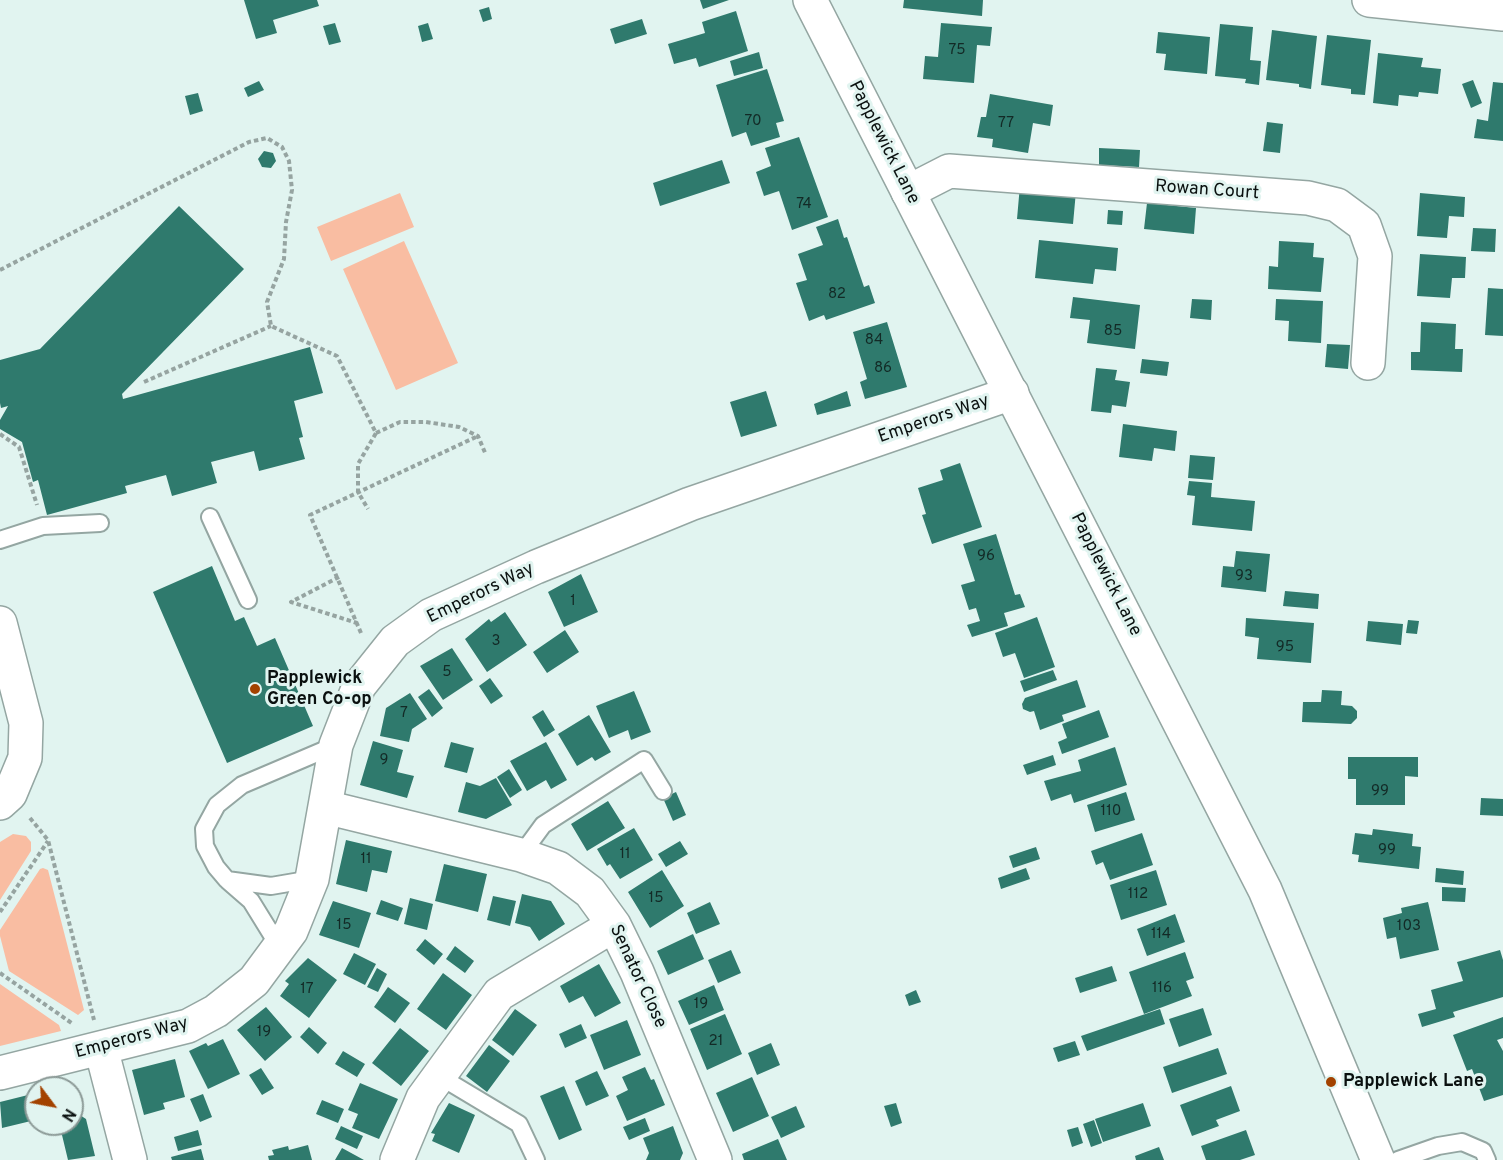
<!DOCTYPE html>
<style>
body{margin:0}
#map{position:relative;width:1503px;height:1160px;overflow:hidden;background:#e1f4f0;font-family:Overpass,sans-serif}
canvas{display:block}
.north{position:absolute;left:24px;top:1076px;width:60px;height:60px;box-sizing:border-box;background:#e1f4f0;border:2px solid #8b9996;border-radius:50%;rotate:122deg;font-size:16px;font-weight:700;line-height:24px;text-align:center;color:#0a100f}
.north::after{content:'';display:block;margin:auto;width:21px;height:27px;background:#a34200;clip-path:polygon(50% 0,100% 100%,50% 72%,0 100%)}
</style>
<div id="map">
<canvas width="1503" height="1160"></canvas>
<div class="north">N</div>
</div>
<script>
const context = document.querySelector('canvas').getContext('2d');
context.lineJoin = 'round';
function fill(path, color) { context.fillStyle = color; context.fill(path, 'evenodd'); }
const toPath = rows => new Path2D(rows.map(r => 'M' + r).join(''));
function trace(path, color, width, dash) { context.strokeStyle = color; context.lineWidth = width; context.lineCap = dash ? 'butt' : 'round'; context.setLineDash(dash || []); context.stroke(path); }
function write(font, color, halo, rows, align = 'center') {
  context.font = font + ' Overpass,sans-serif'; context.lineWidth = 6; context.setLineDash([]); context.textBaseline = 'middle'; context.strokeStyle = halo; context.fillStyle = color; for (const [text, x, y, turn = 0] of rows) {
    context.save(); context.translate(x, y); context.rotate((+turn || 0) * Math.PI / 180); context.textAlign = isNaN(turn) ? turn : align; if (halo) context.strokeText(text, 0, 0); context.fillText(text, 0, 0); context.restore();
  }
}
fill(toPath([
 [400,193,414,227,331,261,317,227],
 [404,241,458,363,396,390,343,269],
 [13,834,26,836,31,842,31,851,0,900,0,842],
 [43,868,48,870,84,1010,78,1015,9,971,0,936,0,930,40,869],
 [0,984,59,1025,61,1031,0,1046]
]), '#f9bda2');
fill(toPath([
 [244,0,317,0,319,6,273,20,277,33,256,39],
 [700,0,729,0,703,9],
 [904,0,983,0,982,16,903,8],
 [489,7,492,19,483,22,479,10],
 [736,11,748,51,699,67,696,58,674,64,668,44,705,33,702,22],
 [642,19,647,34,615,44,610,29],
 [335,23,341,42,329,45,323,26],
 [428,23,433,39,422,42,418,26],
 [941,23,992,27,990,46,977,45,974,83,923,79,925,56,938,57],
 [1220,24,1253,27,1250,60,1261,61,1259,85,1245,83,1246,79,1215,76],
 [1272,30,1317,36,1311,89,1299,87,1299,84,1266,80],
 [1158,32,1210,37,1207,74,1164,70,1166,54,1156,53],
 [1327,35,1371,40,1365,95,1351,94,1351,89,1321,85],
 [759,52,763,68,734,76,730,61],
 [1378,53,1423,58,1421,67,1441,69,1438,94,1419,92,1418,97,1399,95,1398,106,1373,103],
 [767,69,784,121,776,123,780,137,751,146,746,132,732,137,716,85],
 [1473,80,1482,103,1471,108,1462,84],
 [259,81,264,90,248,97,244,88],
 [1493,82,1503,83,1503,141,1474,138,1477,119,1488,121],
 [198,93,203,111,190,115,185,96],
 [990,94,1053,105,1050,126,1033,123,1028,153,992,147,993,139,977,137,981,117,986,117],
 [1267,122,1283,124,1280,153,1263,151],
 [799,137,828,217,792,230,779,191,764,196,756,172,771,166,765,148],
 [1099,148,1140,150,1139,167,1099,165],
 [264,151,273,153,276,161,271,168,262,167,258,159],
 [722,160,730,183,660,206,653,183],
 [1020,185,1076,191,1073,224,1017,219],
 [1420,193,1465,197,1464,217,1449,216,1447,238,1417,236],
 [1147,203,1196,208,1194,234,1144,229],
 [179,206,244,269,122,394,123,399,310,347,323,393,294,401,303,437,299,438,305,459,259,471,254,451,211,462,217,483,172,496,166,475,125,486,127,493,47,515,38,480,33,482,22,442,0,429,0,420,8,406,1,408,0,403,0,360,40,349],
 [1108,210,1123,211,1122,225,1107,224],
 [838,219,844,238,847,237,864,287,869,285,875,303,826,320,824,315,809,321,796,283,807,280,798,254,823,245,816,227],
 [1473,228,1496,229,1495,252,1471,251],
 [1039,240,1118,248,1116,271,1095,269,1093,284,1035,278],
 [1279,241,1314,243,1313,257,1324,258,1321,292,1268,289,1269,266,1278,267],
 [1420,254,1466,257,1465,278,1452,278,1450,298,1417,296],
 [1488,288,1503,289,1503,336,1485,335],
 [1073,297,1140,305,1135,349,1087,343,1090,320,1070,318],
 [1192,299,1212,300,1211,320,1190,318],
 [1276,299,1323,301,1321,343,1288,341,1289,321,1275,320],
 [887,322,907,387,865,399,860,382,867,379,853,332],
 [1421,322,1456,324,1455,349,1463,349,1462,372,1411,370,1411,352,1420,352],
 [1327,344,1350,345,1348,369,1325,367],
 [1142,359,1169,362,1167,376,1140,373],
 [1096,368,1117,370,1115,380,1130,382,1126,407,1112,405,1111,413,1091,411],
 [766,391,777,426,741,437,730,402],
 [847,391,851,406,817,415,814,404],
 [1123,424,1177,431,1175,451,1154,448,1152,461,1119,457],
 [1190,455,1215,457,1213,480,1188,478],
 [960,463,982,527,932,544,922,515,926,514,918,488,943,480,940,470],
 [1189,481,1212,483,1211,497,1255,501,1252,531,1192,525,1195,496,1187,495],
 [996,534,1015,595,1020,594,1025,607,1004,613,1008,626,972,637,967,625,980,621,976,608,969,610,961,585,975,581,963,544],
 [1236,551,1270,554,1266,592,1221,587,1223,566,1234,567],
 [212,566,235,621,244,617,257,646,275,638,313,726,227,763,153,592],
 [581,574,598,612,564,627,548,592],
 [1285,591,1319,594,1318,609,1283,606],
 [505,612,527,645,487,672,465,639,489,619,491,622],
 [1037,617,1055,667,1024,678,1015,653,1003,657,995,633],
 [1246,618,1314,623,1311,663,1257,659,1259,638,1245,636],
 [1408,620,1419,621,1417,634,1406,633],
 [1368,621,1403,624,1401,645,1366,641],
 [565,630,579,652,547,673,533,652],
 [452,648,473,680,443,700,420,666],
 [1053,670,1057,680,1024,692,1020,681],
 [490,678,503,696,491,704,479,686],
 [1077,680,1086,707,1062,715,1064,721,1040,730,1034,711,1030,712,1023,709,1022,704,1025,698],
 [429,689,443,708,432,717,418,697],
 [1322,690,1342,691,1341,705,1352,706,1357,711,1357,718,1351,724,1302,722,1303,702,1321,702],
 [634,691,651,732,631,740,628,730,609,738,596,706],
 [410,693,427,719,412,729,409,742,380,736,386,708],
 [543,710,555,730,544,737,532,717],
 [1099,710,1109,737,1062,754,1058,742,1067,738,1062,724],
 [589,715,611,752,595,761,592,757,577,766,558,734],
 [373,741,403,750,397,772,414,776,407,798,360,785],
 [451,742,474,748,467,773,444,767],
 [546,742,567,780,551,789,546,780,527,791,510,761],
 [1115,747,1127,785,1074,803,1071,794,1051,801,1044,781,1081,771,1078,760],
 [1053,755,1056,765,1027,775,1023,765],
 [1348,757,1418,757,1418,777,1405,776,1405,805,1356,805,1356,779,1348,779],
 [509,769,522,790,510,798,497,777],
 [496,778,512,805,486,819,458,812,466,782,480,786],
 [676,792,686,815,673,821,663,798],
 [1126,792,1135,820,1095,832,1087,805],
 [1481,798,1503,799,1503,816,1480,815],
 [608,801,625,828,587,851,571,824],
 [634,828,653,860,620,879,610,864,607,866,597,849],
 [1373,829,1413,834,1412,846,1421,847,1419,869,1358,862,1359,855,1352,854,1355,833,1372,835],
 [1142,833,1153,865,1110,880,1103,862,1096,865,1091,851],
 [346,840,392,851,387,873,372,870,367,892,336,884],
 [680,841,688,854,666,867,658,854],
 [1036,847,1040,859,1013,868,1009,856],
 [444,864,487,874,478,912,435,901],
 [1026,868,1030,879,1001,889,998,878],
 [1436,868,1464,871,1463,885,1435,882],
 [662,870,684,906,650,928,628,892],
 [1156,870,1167,905,1121,920,1110,885],
 [1442,887,1466,888,1465,902,1442,901],
 [522,894,551,901,565,924,539,941,530,927,515,923],
 [493,896,516,901,510,926,487,920],
 [410,898,433,904,427,930,404,924],
 [381,900,403,908,398,921,376,914],
 [333,901,371,913,359,948,319,935],
 [710,902,720,924,696,934,687,913],
 [1428,902,1439,950,1400,959,1396,937,1387,939,1383,918,1402,913,1401,908],
 [1175,914,1185,942,1147,956,1137,929],
 [693,934,704,959,668,975,657,951],
 [425,939,443,954,434,965,416,950],
 [455,946,474,961,465,973,446,959],
 [731,950,741,973,718,983,708,960],
 [1500,950,1503,960,1503,997,1453,1012,1455,1017,1422,1027,1418,1014,1436,1009,1431,990,1463,981,1457,962],
 [1185,952,1194,978,1186,981,1192,996,1144,1014,1129,972],
 [354,953,376,964,365,985,343,974],
 [308,958,337,980,309,1018,280,996,289,984,285,981],
 [599,964,621,1003,595,1017,583,996,569,1003,560,986],
 [1112,966,1117,981,1080,993,1075,978],
 [377,968,387,974,378,992,367,987],
 [443,973,472,995,446,1030,417,1009],
 [714,985,724,1010,689,1025,678,1001],
 [388,987,410,1003,395,1023,374,1007],
 [916,990,921,1002,909,1006,905,995],
 [266,1007,292,1037,265,1061,237,1030],
 [1203,1008,1212,1035,1179,1047,1169,1019],
 [515,1009,537,1025,513,1056,492,1040],
 [1160,1009,1165,1024,1087,1051,1081,1036],
 [725,1014,742,1054,707,1070,690,1029],
 [1503,1017,1503,1038,1497,1040,1503,1051,1503,1095,1484,1101,1472,1069,1467,1071,1453,1035],
 [627,1020,641,1055,604,1070,590,1035],
 [581,1024,587,1038,565,1048,559,1034],
 [309,1027,327,1043,318,1054,300,1037],
 [400,1028,429,1051,401,1086,372,1063],
 [223,1039,240,1074,208,1089,189,1051,206,1043,208,1046],
 [1075,1041,1080,1055,1058,1062,1053,1048],
 [771,1043,780,1065,757,1075,748,1053],
 [489,1045,510,1061,487,1092,466,1076],
 [1218,1048,1227,1074,1172,1093,1163,1067],
 [343,1051,365,1064,357,1077,335,1064],
 [175,1059,185,1097,163,1103,165,1109,144,1115,132,1070],
 [645,1067,651,1080,654,1079,665,1105,627,1121,616,1096,628,1090,622,1077],
 [261,1068,274,1088,262,1095,249,1075],
 [597,1071,609,1096,586,1106,575,1081],
 [752,1077,769,1116,733,1132,716,1093],
 [360,1083,398,1099,379,1139,352,1128,358,1114,348,1110],
 [564,1086,582,1130,559,1140,540,1096],
 [1231,1086,1240,1111,1216,1120,1219,1126,1192,1136,1180,1105],
 [36,1093,36,1124,31,1121,2,1128,0,1102],
 [203,1094,212,1117,200,1122,190,1099],
 [322,1100,344,1109,338,1123,316,1114],
 [449,1103,475,1115,459,1153,432,1141,435,1134,431,1133],
 [896,1103,902,1123,891,1127,884,1106],
 [1143,1103,1151,1126,1103,1142,1095,1119],
 [796,1106,805,1127,781,1138,771,1117],
 [72,1110,86,1119,95,1156,68,1160,62,1135,50,1128,52,1124,72,1124],
 [645,1118,650,1131,629,1140,623,1127],
 [1094,1120,1102,1143,1091,1147,1083,1124],
 [341,1126,363,1136,357,1149,335,1139],
 [673,1126,683,1153,680,1160,646,1160,649,1153,643,1138],
 [1078,1127,1083,1143,1072,1147,1067,1130],
 [198,1130,202,1145,178,1151,174,1137],
 [1246,1130,1255,1155,1240,1160,1206,1160,1201,1146],
 [778,1139,787,1160,744,1160,742,1154],
 [308,1145,312,1160,269,1160,268,1156,274,1155,272,1150,288,1146,289,1150],
 [1159,1147,1164,1160,1136,1160,1135,1156],
 [342,1148,364,1160,335,1160],
 [201,1149,204,1160,172,1160,171,1157]
]), '#2f7a6d');
const service = toPath([
 [210,517,248,600],
 [0,540,43,526,100,523],
 [521,855,543,825,644,760,663,791],
 [312,879,271,886,227,880,216,867,205,846,204,829,217,805,242,785,336,745],
 [228,881,251,901,280,948],
 [439,1076,519,1124,536,1160],
 [1398,1160,1438,1146,1462,1142,1483,1151,1487,1160]
]);
const minor = toPath([
 [1369,0,1503,14],
 [908,192,949,171,1308,198,1337,205,1364,225,1375,256,1368,363],
 [0,623,26,723,25,758,10,794,0,803],
 [325,807,521,855,558,868,590,892,614,925,637,972,715,1160],
 [101,1048,130,1160],
 [0,1073,188,1026,216,1011,254,981,291,931,312,879,336,745,359,686,395,641,431,615,536,567,690,504,1012,393],
 [397,1160,423,1098,499,994,614,925]
]);
const tertiary = toPath([
 [810,0,1265,890,1378,1160]
]);
trace(service, '#94a6a2', 20);
trace(minor, '#94a6a2', 36);
trace(tertiary, '#94a6a2', 36);
trace(toPath([
 [0,270,249,142,267,138,282,147,289,161,292,190,286,222,284,259,267,302,271,326,337,356,376,433,358,464,358,492,368,509],
 [144,382,271,326],
 [376,433,400,422,426,422,459,427,478,436,486,455],
 [0,434,19,447,37,505],
 [339,577,291,602,357,623],
 [361,633,310,515,478,436],
 [30,818,48,840,94,1020],
 [0,912,48,841],
 [0,973,73,1024]
]), '#96a4a1', 4, [4.5, 3]);
trace(service, '#fff', 16);
trace(minor, '#fff', 33);
trace(tertiary, '#fff', 33);
for (const [x, y, r, color] of [
 [255,689,6,"#a34200"],
 [1331,1082,6,"#a34200"]
]) { const dot = new Path2D(); dot.arc(x, y, r, 0, 2 * Math.PI); context.fillStyle = color; context.fill(dot); trace(dot, '#e1f4f0', 2); }
write('15px', '#132a26', null, [
 ["75",957,51],
 ["70",753,122],
 ["77",1006,124],
 ["74",804,205],
 ["82",837,295],
 ["85",1113,332],
 ["84",874,341],
 ["86",883,369],
 ["96",986,557],
 ["93",1244,577],
 ["1",573,602],
 ["3",496,642],
 ["95",1285,648],
 ["5",447,673],
 ["7",404,714],
 ["9",384,761],
 ["99",1380,792],
 ["110",1111,812],
 ["99",1387,851],
 ["11",625,855],
 ["11",366,860],
 ["112",1138,895],
 ["15",656,899],
 ["15",344,926],
 ["103",1409,927],
 ["114",1161,935],
 ["116",1162,989],
 ["17",307,990],
 ["19",701,1005],
 ["19",264,1033],
 ["21",716,1042]
]);
write('18px', '#0a100f', '#e1f4f0', [
 ["Papplewick Lane",883,143,63],
 ["Rowan Court",1207,191,4],
 ["Emperors Way",934,420,-19],
 ["Papplewick Lane",1105,575,63],
 ["Emperors Way",481,594,-26],
 ["Senator Close",637,977,65],
 ["Emperors Way",132,1039,-15]
]);
write('bold 18px', '#0a100f', '#e1f4f0', [
 ["Papplewick",267,679],
 ["Green Co-op",267,700],
 ["Papplewick Lane",1343,1082]
], 'left');
</script>
